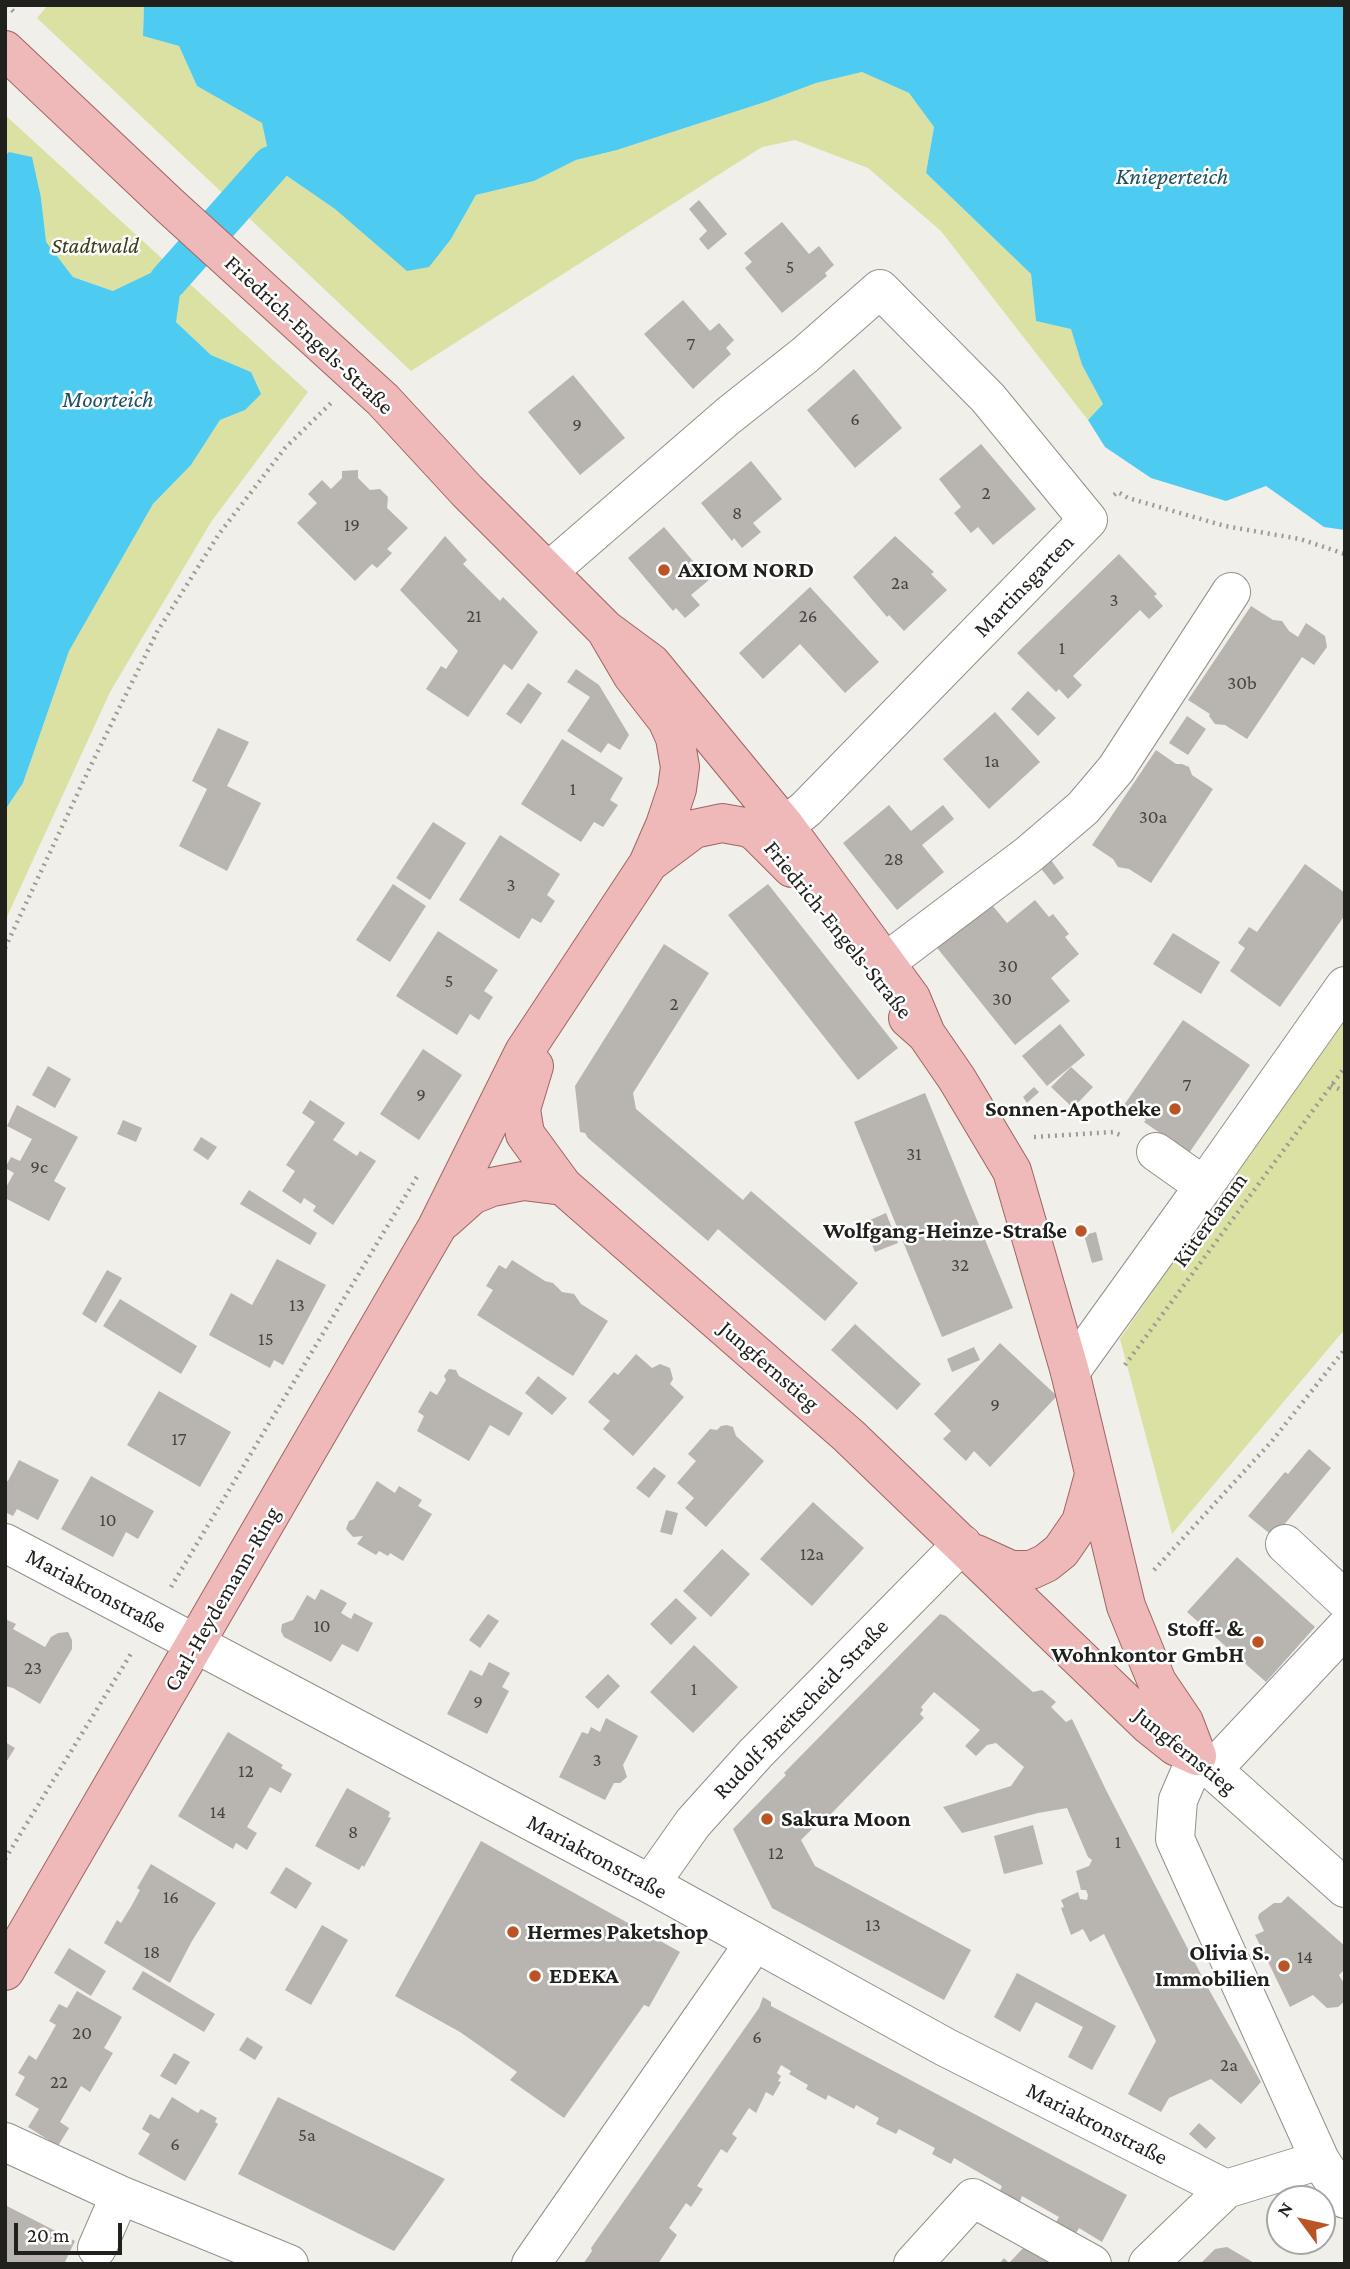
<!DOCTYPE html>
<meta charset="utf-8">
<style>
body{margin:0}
#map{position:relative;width:1350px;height:2269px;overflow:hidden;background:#f1efe9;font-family:"Crimson Pro",serif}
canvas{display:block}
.frame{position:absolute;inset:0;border:7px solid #20201d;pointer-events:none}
.north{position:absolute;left:1266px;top:2185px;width:70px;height:70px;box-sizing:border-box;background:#fff;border:2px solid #a6a6a5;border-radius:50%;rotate:303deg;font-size:19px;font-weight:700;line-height:28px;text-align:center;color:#20201d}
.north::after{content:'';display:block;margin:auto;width:24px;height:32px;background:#ba5424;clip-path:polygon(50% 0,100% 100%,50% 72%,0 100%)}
.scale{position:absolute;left:14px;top:2223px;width:108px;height:32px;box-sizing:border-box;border:4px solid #20201d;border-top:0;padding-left:9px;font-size:21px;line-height:24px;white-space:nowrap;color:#20201d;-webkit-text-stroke:5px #fff;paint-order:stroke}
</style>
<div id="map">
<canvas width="1350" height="2269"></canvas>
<div class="frame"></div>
<div class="north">N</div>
<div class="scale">20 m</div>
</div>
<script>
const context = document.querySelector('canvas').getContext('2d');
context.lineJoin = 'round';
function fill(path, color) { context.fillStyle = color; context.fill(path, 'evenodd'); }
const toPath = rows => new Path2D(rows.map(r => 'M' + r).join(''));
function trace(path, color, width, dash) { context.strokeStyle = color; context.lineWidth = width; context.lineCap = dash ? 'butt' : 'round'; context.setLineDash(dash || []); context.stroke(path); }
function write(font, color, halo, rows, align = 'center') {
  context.font = font + ' "Crimson Pro",serif'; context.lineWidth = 5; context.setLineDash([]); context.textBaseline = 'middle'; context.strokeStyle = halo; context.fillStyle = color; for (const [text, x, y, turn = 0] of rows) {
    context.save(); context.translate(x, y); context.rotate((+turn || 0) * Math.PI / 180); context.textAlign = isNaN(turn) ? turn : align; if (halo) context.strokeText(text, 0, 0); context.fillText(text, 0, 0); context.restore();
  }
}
fill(toPath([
 [48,5,144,5,143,36,179,46,197,86,262,123,271,165,335,209,451,239,476,195,534,181,576,160,617,150,768,101,816,83,862,72,909,93,934,127,926,173,1031,274,1036,321,1071,328,1082,365,1103,404,1088,420,941,231,868,168,795,140,762,147,411,371,37,18],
 [5,115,308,392,211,522,110,692,5,921,5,810,23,783,69,651,153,504,191,465,220,420,245,410,251,372,211,355,176,322,113,291,73,277,45,242,41,198,9,152,5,156],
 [1345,1015,1345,1329,1172,1534,1120,1339]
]), '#dae1a3');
fill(toPath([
 [144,5,1345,5,1345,530,1324,527,1266,486,1226,501,1151,478,1105,447,1088,420,1103,404,1082,365,1071,329,1036,321,1031,274,926,173,934,127,909,93,862,72,816,83,768,101,617,150,576,160,534,181,476,195,451,239,429,267,407,271,335,209,271,165,262,123,197,86,179,46,143,36],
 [9,152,32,157,41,198,46,242,73,277,113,291,157,270,180,294,176,322,211,355,251,372,261,394,245,410,220,420,191,465,153,504,69,651,23,783,5,810,5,156]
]), '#4dcbf1');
trace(toPath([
 [168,281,271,165]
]), '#4dcbf1', 38);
fill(toPath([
 [699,200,727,234,708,250,699,239,707,231,689,209],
 [782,222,809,254,819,246,834,265,825,273,827,276,782,313,745,268,752,262,744,253],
 [683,300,710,331,719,323,734,340,726,348,731,354,693,389,644,334],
 [854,369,902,428,855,468,807,410],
 [573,375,625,438,580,475,528,412],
 [981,444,1036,509,993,545,978,527,971,533,954,513,961,507,939,479],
 [751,461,782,499,753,523,761,532,742,548,734,538,732,541,701,503],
 [358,470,358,478,370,490,380,489,388,497,387,508,408,528,387,549,392,553,377,568,372,564,355,581,297,523,317,503,308,494,322,480,331,489,342,478,342,471],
 [664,527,709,580,691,595,700,605,685,618,676,608,673,611,628,558],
 [445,536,467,560,463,564,500,601,503,597,538,632,512,670,504,664,468,717,426,689,441,666,446,669,458,651,400,590],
 [895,536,934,572,931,574,947,590,904,631,889,615,887,617,853,577],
 [1119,554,1157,594,1154,596,1163,606,1149,619,1140,610,1073,676,1082,685,1068,699,1059,689,1056,692,1017,653],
 [810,587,879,662,845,693,800,644,763,679,739,653],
 [1251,606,1273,620,1282,621,1289,631,1298,637,1306,623,1325,636,1327,647,1314,665,1302,657,1247,739,1225,725,1215,724,1209,716,1210,714,1188,700],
 [576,669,599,685,629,735,620,750,608,743,601,753,567,731,590,697,567,682],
 [528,683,542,693,521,724,506,714],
 [1028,691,1056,718,1038,736,1011,709],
 [995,712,1040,762,989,809,943,759],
 [1187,716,1206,729,1188,755,1169,743],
 [218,728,249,742,227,786,261,803,227,871,179,846,207,789,192,781],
 [562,739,623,778,610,800,618,805,603,827,594,822,581,842,521,804],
 [1156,750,1176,764,1182,764,1189,767,1192,775,1213,789,1151,883,1129,869,1118,867,1113,859,1092,845],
 [889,805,911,831,943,805,954,819,922,845,944,872,897,910,843,843],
 [433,822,466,843,430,900,396,878],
 [500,835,560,874,547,895,555,901,541,923,532,918,519,939,459,900],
 [1046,853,1064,878,1054,885,1035,861],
 [1305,864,1345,893,1345,915,1280,1007,1230,971,1245,948,1238,943,1249,927,1257,932],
 [393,884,426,906,390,962,356,940],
 [768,884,898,1048,858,1080,728,915],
 [988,900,1007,923,1035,900,1049,917,1053,914,1069,934,1065,937,1079,954,1051,978,1070,1001,1015,1045,934,944],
 [438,931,498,970,484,991,493,997,479,1020,470,1014,457,1035,396,996],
 [1173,933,1220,962,1201,994,1153,964],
 [664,944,709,973,633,1093,636,1109,743,1200,751,1191,858,1283,825,1321,718,1229,708,1241,588,1138,585,1133,580,1132,575,1086],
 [1183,1020,1250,1065,1189,1153,1144,1122,1146,1120,1124,1105],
 [1060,1024,1085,1055,1047,1086,1022,1056],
 [423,1049,462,1075,419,1140,380,1114],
 [48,1066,71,1079,55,1108,32,1095],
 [1071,1067,1093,1087,1073,1108,1051,1087],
 [1034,1087,1039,1092,1027,1103,1023,1097],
 [925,1093,1013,1308,942,1337,854,1122],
 [310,1100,345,1123,333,1140,357,1156,360,1151,376,1161,333,1225,313,1211,316,1206,304,1198,301,1204,282,1191,295,1171,286,1165,315,1122,302,1113],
 [17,1105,78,1137,54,1181,66,1188,49,1221,5,1198,5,1189,14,1173,5,1168,11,1157,20,1161,32,1139,7,1126],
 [123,1120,142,1128,136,1142,117,1134],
 [201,1137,217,1147,208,1160,193,1150],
 [249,1190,317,1233,310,1245,240,1204],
 [886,1213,898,1243,875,1252,863,1223],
 [1096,1232,1103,1260,1092,1263,1084,1235],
 [277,1259,326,1285,283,1365,274,1360,270,1368,209,1335,231,1293,252,1305],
 [512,1260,545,1281,553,1283,562,1292,574,1294,581,1304,608,1321,573,1376,477,1315,493,1290,486,1286,499,1265,506,1269],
 [107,1270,122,1278,96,1323,82,1314],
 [120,1299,197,1346,181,1374,103,1326],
 [855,1324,921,1384,897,1410,831,1350],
 [1000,1343,1057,1396,990,1467,974,1451,966,1461,943,1439,951,1431,934,1414],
 [974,1347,980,1360,952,1372,947,1359],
 [636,1354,652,1368,660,1364,670,1368,673,1379,670,1384,684,1397,633,1456,603,1429,610,1421,588,1402,614,1372,618,1375],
 [449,1369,456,1370,459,1376,523,1413,509,1436,490,1425,469,1461,417,1431,424,1416,418,1412,430,1391,437,1395,446,1380,444,1376],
 [538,1376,567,1398,552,1415,525,1393],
 [159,1391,231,1432,200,1487,127,1445],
 [727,1425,733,1427,736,1436,764,1461,706,1527,685,1508,694,1498,677,1483,696,1461,688,1454,710,1429,717,1430,721,1426],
 [1309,1449,1331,1468,1274,1537,1248,1516,1285,1472,1288,1474],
 [19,1460,59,1480,38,1520,17,1509,13,1516,5,1512,5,1480,8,1481],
 [654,1467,666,1476,649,1498,636,1488],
 [91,1476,154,1511,138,1539,126,1532,113,1557,61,1529],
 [377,1481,395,1493,399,1486,422,1500,418,1506,432,1514,403,1561,390,1553,388,1556,379,1551,376,1555,357,1544,363,1536,353,1537,346,1529,349,1521,354,1519],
 [813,1502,864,1548,812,1606,760,1559],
 [666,1510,678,1513,672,1535,660,1532],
 [722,1549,750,1574,711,1617,683,1591],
 [1237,1557,1315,1627,1266,1682,1187,1612],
 [321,1589,347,1603,341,1613,351,1619,354,1613,373,1623,358,1652,342,1644,331,1662,284,1637,281,1631,282,1624,293,1620,307,1595,315,1600],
 [676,1598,697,1618,671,1645,650,1624],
 [488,1614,499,1621,480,1648,469,1640],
 [940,1614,946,1616,1033,1692,1042,1690,1056,1702,1051,1707,1066,1722,1072,1719,1106,1790,1208,1988,1261,2082,1241,2104,1211,2079,1169,2098,1161,2112,1128,2094,1156,2041,1104,1934,1090,1942,1083,1929,1071,1935,1061,1908,1064,1907,1061,1900,1078,1892,1080,1899,1087,1900,1088,1895,1086,1890,1081,1890,1076,1871,1089,1866,1092,1860,1088,1857,1067,1808,1038,1813,962,1833,943,1807,1011,1786,1024,1767,996,1743,987,1745,976,1756,965,1746,980,1730,934,1692,921,1707,923,1710,920,1714,924,1718,829,1816,827,1814,801,1840,815,1866,971,1950,944,2000,772,1908,733,1829,786,1775,784,1773],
 [5,1619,16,1624,13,1629,45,1647,51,1637,58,1633,68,1632,72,1640,72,1649,40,1704,13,1688,5,1686],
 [694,1645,738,1687,693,1733,650,1692],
 [489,1662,510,1673,502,1687,509,1691,487,1734,447,1714,470,1670,482,1676],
 [608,1674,620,1686,598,1709,585,1697],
 [606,1718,638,1736,623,1765,627,1777,620,1783,614,1783,605,1800,559,1777,582,1732,588,1734,591,1727,600,1732],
 [228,1732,283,1765,281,1768,292,1774,281,1793,270,1787,247,1827,257,1833,247,1850,236,1843,233,1849,178,1816],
 [5,1742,15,1748,5,1764],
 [347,1788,390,1812,388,1817,391,1818,364,1867,362,1865,359,1870,315,1846],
 [1033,1825,1043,1864,1004,1874,994,1836],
 [481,1841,680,1952,649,2007,644,2005,564,2118,510,2080,517,2072,460,2032,395,1996],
 [151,1864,216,1903,192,1941,170,1983,104,1943,117,1920,121,1923,132,1905,140,1890,137,1888],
 [286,1867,312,1883,296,1909,270,1893],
 [1288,1896,1345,1946,1345,1969,1339,1975,1345,1985,1345,2001,1338,2007,1327,2008,1313,1995,1290,2007,1255,1935,1264,1931,1258,1918,1259,1914,1274,1903,1281,1903],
 [322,1925,348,1940,311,2005,285,1990],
 [69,1948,106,1971,91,1996,54,1973],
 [143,1971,215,2014,204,2032,132,1989],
 [1017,1973,1116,2026,1092,2070,1068,2057,1083,2027,1036,2002,1020,2032,994,2017],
 [77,1991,122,2017,104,2048,113,2053,101,2073,90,2092,81,2086,60,2122,69,2128,58,2146,28,2127,39,2109,15,2095,25,2077,18,2073,29,2055,36,2060,47,2041,56,2025,49,2021,59,2004,67,2008],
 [763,1997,771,2002,771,2006,1127,2195,1102,2242,1079,2228,1075,2235,1055,2224,1059,2217,1022,2196,1019,2204,999,2193,1002,2186,954,2158,951,2164,932,2154,935,2148,899,2129,896,2134,876,2124,879,2118,856,2105,854,2109,828,2095,826,2100,806,2089,808,2085,789,2074,791,2071,781,2065,777,2073,781,2076,778,2081,781,2082,773,2096,766,2092,756,2113,749,2108,732,2134,737,2138,727,2153,721,2149,697,2186,703,2189,691,2207,686,2203,669,2228,677,2235,658,2264,583,2264,592,2251,591,2248,759,2008],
 [247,2037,263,2047,255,2060,239,2050],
 [174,2053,190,2062,176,2085,160,2076],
 [172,2097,198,2113,201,2109,217,2118,215,2122,218,2124,185,2181,138,2154,150,2134,142,2129,150,2114,159,2119],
 [278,2097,445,2179,394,2251,238,2174],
 [1199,2123,1216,2138,1206,2149,1189,2134],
 [5,2205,75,2241,64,2264,5,2264],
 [1028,2243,1051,2264,999,2264,1004,2258,1009,2263],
 [1227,2247,1256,2264,1200,2264,1215,2249]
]), '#b8b4af');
const minor = toPath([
 [549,571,728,416,805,355,880,289,988,398,1088,520,806,809,767,840],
 [886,962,1028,855,1083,808,1116,769,1231,592],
 [1204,1186,1345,986],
 [1070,1372,1204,1186,1156,1152],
 [5,1543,650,1884,945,2047,1226,2189],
 [1285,1544,1345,1600],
 [1212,1770,1345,1628],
 [650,1884,693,1823,756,1753,962,1544],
 [1345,1888,1197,1756,1178,1800,1175,1839,1320,2160,1345,2199],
 [5,2142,120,2195,289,2264],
 [97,2248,120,2195],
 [531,2264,755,1942],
 [913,2264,973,2198,1092,2264],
 [1148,2264,1226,2189,1320,2160]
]);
const major = toPath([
 [5,50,169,205,383,400,467,491,605,629,651,663,785,826,911,998,926,1034],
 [650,862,694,829,722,823,750,828,758,834,792,868],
 [908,1018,926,1034,957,1079,1012,1171,1070,1372,1126,1606,1157,1682,1184,1722,1197,1756],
 [534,1066,521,1109,525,1134,563,1186,849,1436,1150,1726,1175,1746,1197,1756],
 [444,1220,472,1195,492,1187,523,1181,563,1186],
 [976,1554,1011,1570,1031,1570,1046,1563,1061,1551,1081,1522,1094,1475],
 [5,1971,437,1227,524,1052,648,864,665,825,677,789,680,767,675,738,667,720,632,675,605,629]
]);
trace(minor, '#92908a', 40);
trace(major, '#9f6464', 40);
trace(toPath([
 [7,5,16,14],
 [1114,495,1118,492,1128,498,1225,526,1300,539,1345,554],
 [5,948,92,763,157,632,219,534,285,448,331,403],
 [1331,1085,1345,1092],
 [1034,1137,1113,1132,1123,1136],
 [1125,1365,1345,1067],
 [1154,1570,1272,1441,1345,1349],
 [171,1587,418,1175],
 [5,1859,132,1652]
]), '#9c9b96', 4.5, [2, 5]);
trace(minor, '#fff', 38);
trace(major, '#efb8b9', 38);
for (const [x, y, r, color] of [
 [664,570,7,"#ba5424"],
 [1175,1109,7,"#ba5424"],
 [1081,1231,7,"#ba5424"],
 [1258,1642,7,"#ba5424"],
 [767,1819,7,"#ba5424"],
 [513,1932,7,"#ba5424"],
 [1284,1966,7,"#ba5424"],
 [535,1976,7,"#ba5424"]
]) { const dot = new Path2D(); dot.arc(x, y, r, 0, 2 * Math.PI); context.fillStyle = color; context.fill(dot); trace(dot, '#fff', 2.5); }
write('19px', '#464542', null, [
 ["5",790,267],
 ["7",691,344],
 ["6",855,419],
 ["9",577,425],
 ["2",986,493],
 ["8",737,513],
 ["19",352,525],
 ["2a",900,583],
 ["3",1114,600],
 ["21",474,616],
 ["26",808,616],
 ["1",1062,648],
 ["30b",1242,683],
 ["1a",992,761],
 ["1",573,789],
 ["30a",1153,817],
 ["28",894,859],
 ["3",511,885],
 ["30",1008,966],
 ["5",449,981],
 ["30",1002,999],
 ["2",674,1004],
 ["7",1187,1085],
 ["9",421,1095],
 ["31",914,1154],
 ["9c",39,1167],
 ["32",960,1265],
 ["13",297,1305],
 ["15",266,1339],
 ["9",995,1405],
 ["17",179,1439],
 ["10",108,1520],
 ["12a",812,1554],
 ["10",322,1626],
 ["23",33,1668],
 ["1",694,1689],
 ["9",478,1702],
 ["3",597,1760],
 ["12",246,1771],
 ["14",218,1812],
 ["8",353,1832],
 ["1",1118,1842],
 ["12",776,1853],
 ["16",171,1897],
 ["13",873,1925],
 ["18",152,1952],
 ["14",1305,1957],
 ["20",82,2033],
 ["6",757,2037],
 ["2a",1229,2065],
 ["22",59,2082],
 ["5a",307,2135],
 ["6",175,2144]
]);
write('italic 23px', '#3b3e16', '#fff', [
 ["Stadtwald",95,246]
]);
write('23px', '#20201d', '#fff', [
 ["Friedrich-Engels-Straße",309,335,43],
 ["Martinsgarten",1024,586,-46],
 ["Friedrich-Engels-Straße",838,930,51],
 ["Küterdamm",1210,1220,-54],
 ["Jungfernstieg",769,1366,41],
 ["Mariakronstraße",96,1591,28],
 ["Carl-Heydemann-Ring",222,1599,-60],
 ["Rudolf-Breitscheid-Straße",801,1709,-46],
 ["Jungfernstieg",1185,1751,39],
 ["Mariakronstraße",597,1857,28],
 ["Mariakronstraße",1097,2124,27]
]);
write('bold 23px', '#20201d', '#fff', [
 ["AXIOM NORD",678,570],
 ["Sonnen-Apotheke",1161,1109,"right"],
 ["Wolfgang-Heinze-Straße",1067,1231,"right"],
 ["Stoff- &",1244,1629,"right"],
 ["Wohnkontor GmbH",1244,1655,"right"],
 ["Sakura Moon",781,1819],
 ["Hermes Paketshop",527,1932],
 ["Olivia S.",1270,1953,"right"],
 ["Immobilien",1270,1979,"right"],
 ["EDEKA",549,1976]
], 'left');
write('italic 24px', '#1d5161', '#fff', [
 ["Knieperteich",1172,177],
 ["Moorteich",108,400]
]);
</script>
